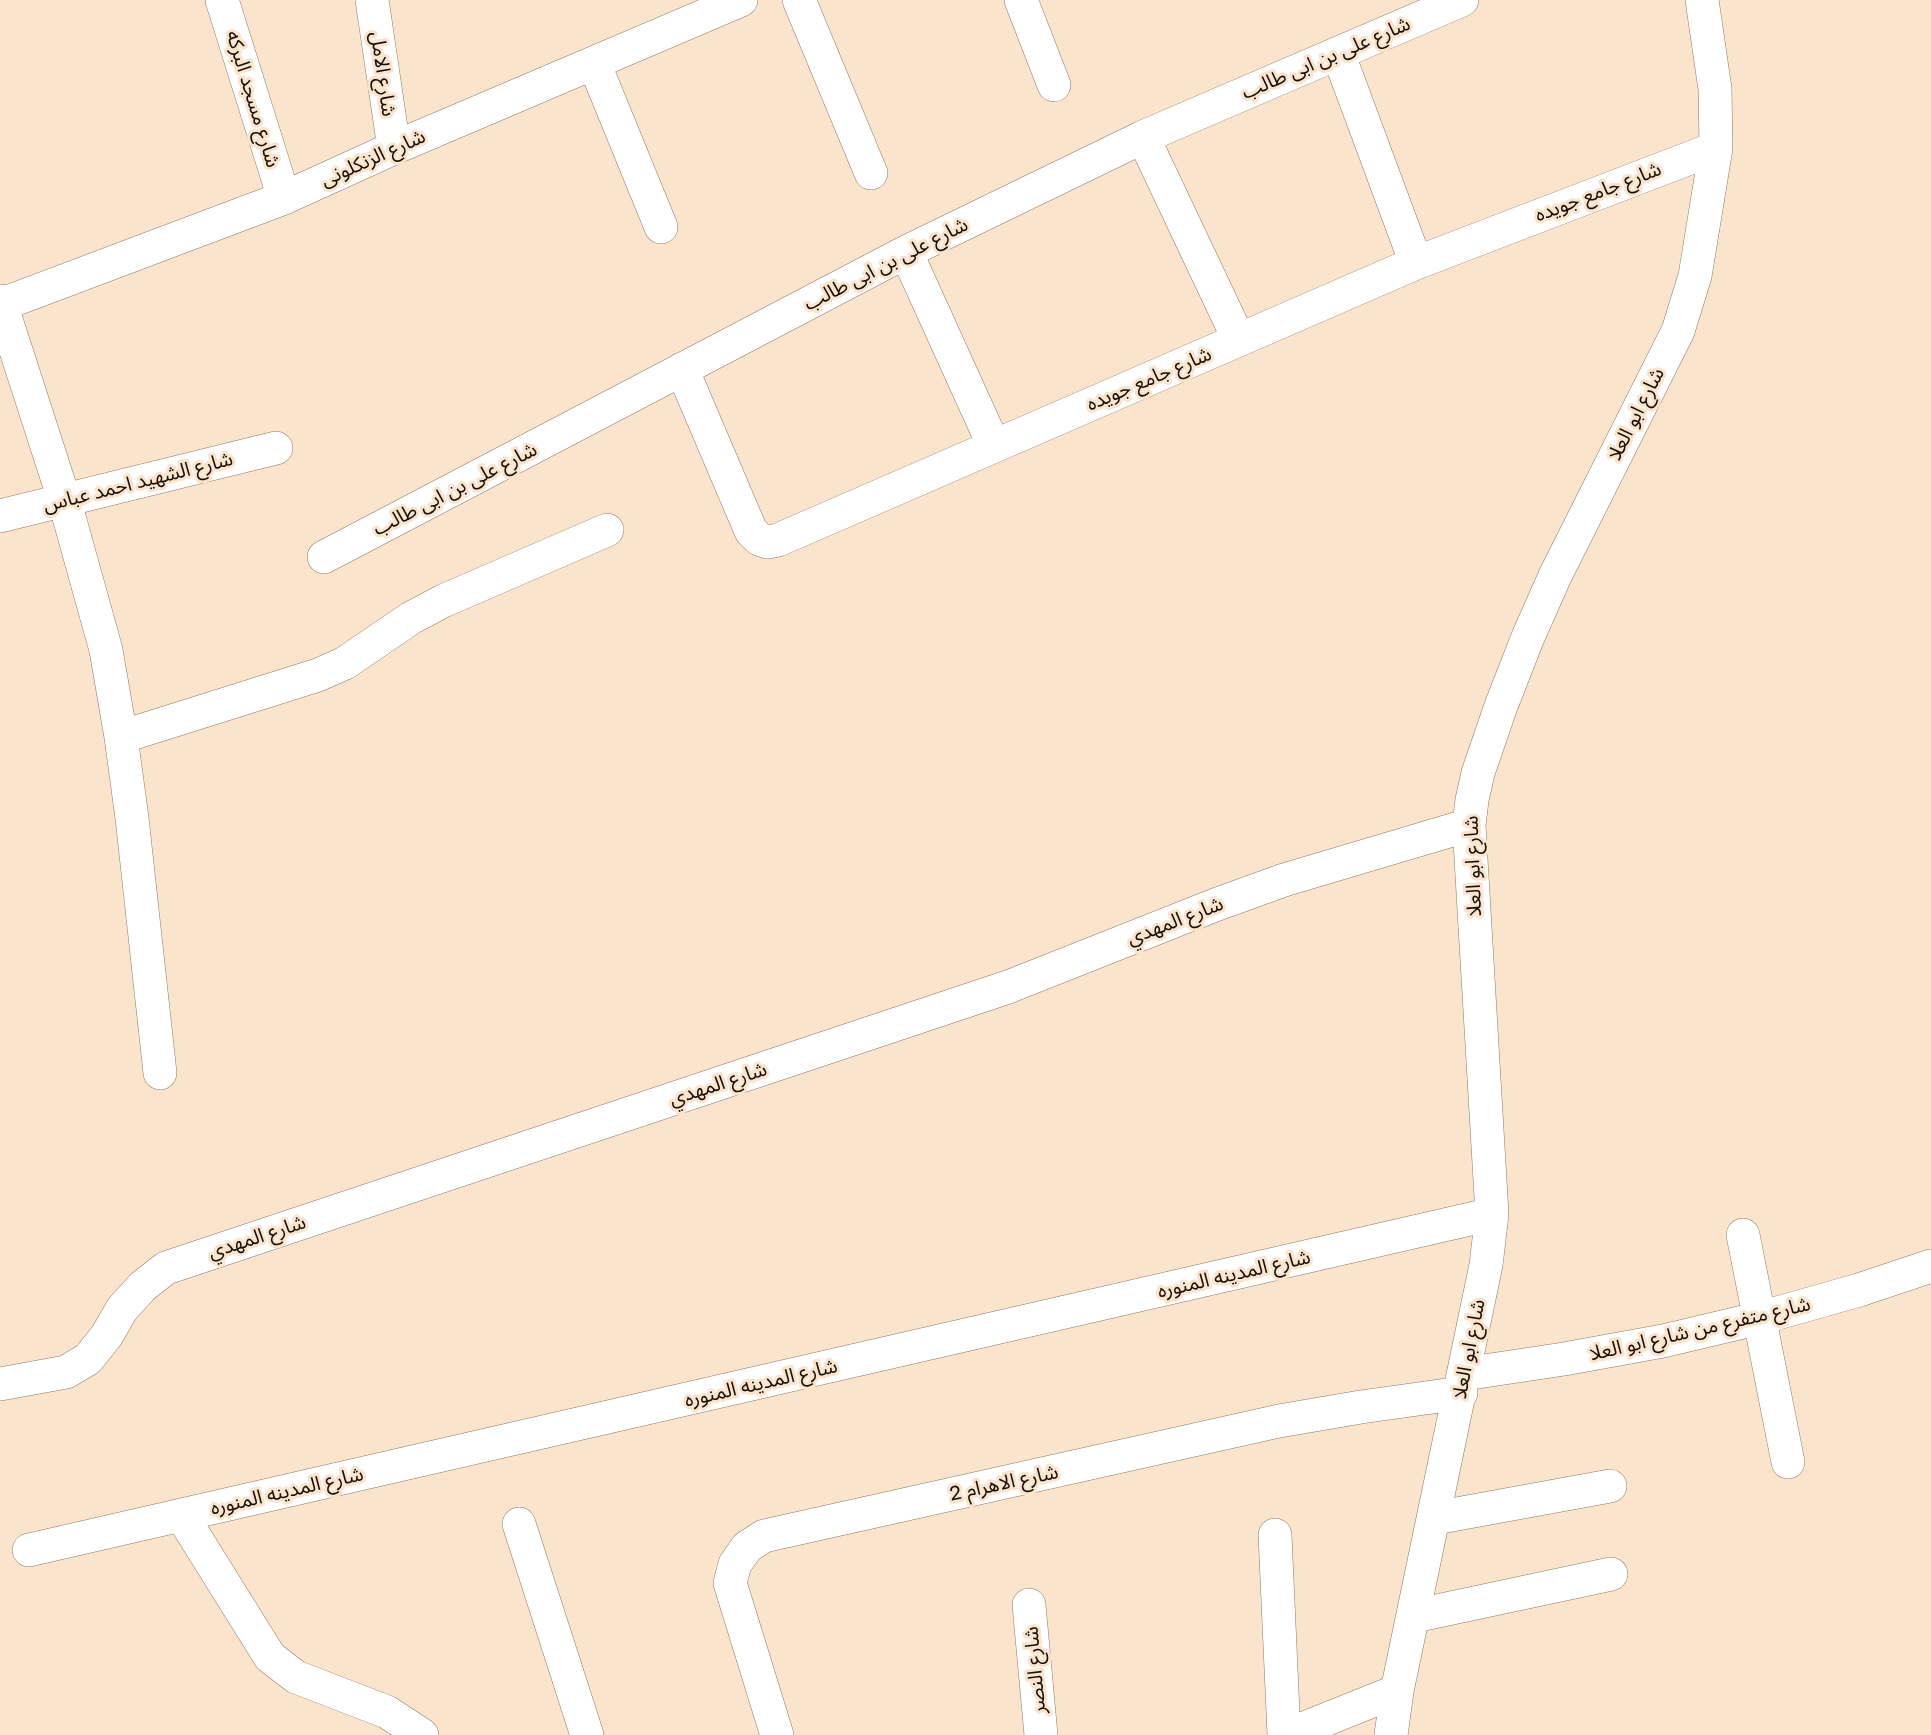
<!DOCTYPE html>
<meta charset="utf-8">
<style>
body{margin:0}
canvas{display:block;background:#fae5cc}
</style>
<canvas width="1931" height="1735"></canvas>
<script>
const context = document.querySelector('canvas').getContext('2d');
context.lineJoin = 'round';
const toPath = rows => new Path2D(rows.map(r => 'M' + r).join(''));
function trace(path, color, width, dash) { context.strokeStyle = color; context.lineWidth = width; context.lineCap = dash ? 'butt' : 'round'; context.setLineDash(dash || []); context.stroke(path); }
function write(font, color, halo, rows, align = 'center') {
  context.font = font + ' "Golos Text","Noto Sans Arabic",sans-serif'; context.lineWidth = 6; context.setLineDash([]); context.textBaseline = 'middle'; context.strokeStyle = halo; context.fillStyle = color; for (const [text, x, y, turn = 0] of rows) {
    context.save(); context.translate(x, y); context.rotate((+turn || 0) * Math.PI / 180); context.textAlign = isNaN(turn) ? turn : align; if (halo) context.strokeText(text, 0, 0); context.fillText(text, 0, 0); context.restore();
  }
}
const minor = toPath([
 [222,0,284,198],
 [372,0,394,148],
 [799,0,871,173],
 [1021,0,1054,85],
 [1338,53,1416,263],
 [594,63,661,227],
 [1143,137,1239,340],
 [906,252,994,446],
 [0,301,64,499,106,650,121,737,132,818,160,1073],
 [0,305,284,198,394,148,741,0],
 [682,369,751,531,759,539,768,542,778,540,1416,263,1716,148],
 [0,516,276,448],
 [324,557,906,252,1143,137,1462,0],
 [121,737,318,675,345,663,411,618,443,601,607,530],
 [1743,1235,1788,1462],
 [1464,1374,1564,1359,1663,1341,1760,1318,1859,1290,1931,1266],
 [0,1384,66,1372,88,1359,107,1335,122,1309,143,1286,166,1268,1008,987,1215,905,1284,880,1469,825],
 [182,1516,270,1657,296,1677,387,1712,422,1735],
 [1435,1518,1610,1486],
 [519,1524,587,1735],
 [1275,1535,1284,1735],
 [29,1550,1492,1214],
 [1029,1605,1041,1735],
 [1414,1616,1611,1574],
 [777,1735,730,1583,735,1564,747,1547,764,1536,1279,1421,1361,1407,1461,1393],
 [1287,1735,1397,1691],
 [1391,1735,1397,1691,1486,1265,1492,1214,1469,825,1472,800,1478,773,1501,706,1528,637,1555,576,1678,331,1695,276,1716,148,1715,89,1702,0]
]);
trace(minor, '#8d7a64', 34);
trace(minor, '#fff', 33);
write('20px', '#160f07', '#fae5cc', [
 ["شارع على بن ابى طالب",1326,58,-23],
 ["شارع الامل",383,74,82],
 ["شارع مسجد البركه",253,99,73],
 ["شارع الزنكلونى",373,158,-24],
 ["شارع جامع جويده",1598,192,-21],
 ["شارع على بن ابى طالب",886,264,-27],
 ["شارع جامع جويده",1149,379,-23],
 ["شارع ابو العلا",1636,414,-63],
 ["شارع الشهيد احمد عباس",138,482,-14],
 ["شارع على بن ابى طالب",455,489,-27],
 ["شارع ابو العلا",1473,866,-92],
 ["شارع المهدي",1175,921,-21],
 ["شارع المهدي",718,1084,-18],
 ["شارع المهدي",257,1237,-18],
 ["شارع المدينه المنوره",1234,1274,-13],
 ["شارع متفرع من شارع ابو العلا",1700,1329,-13],
 ["شارع ابو العلا",1469,1349,-79],
 ["شارع المدينه المنوره",761,1383,-13],
 ["شارع الاهرام 2",1004,1483,-12],
 ["شارع المدينه المنوره",287,1491,-13],
 ["شارع النصر",1035,1670,-95]
]);
</script>
